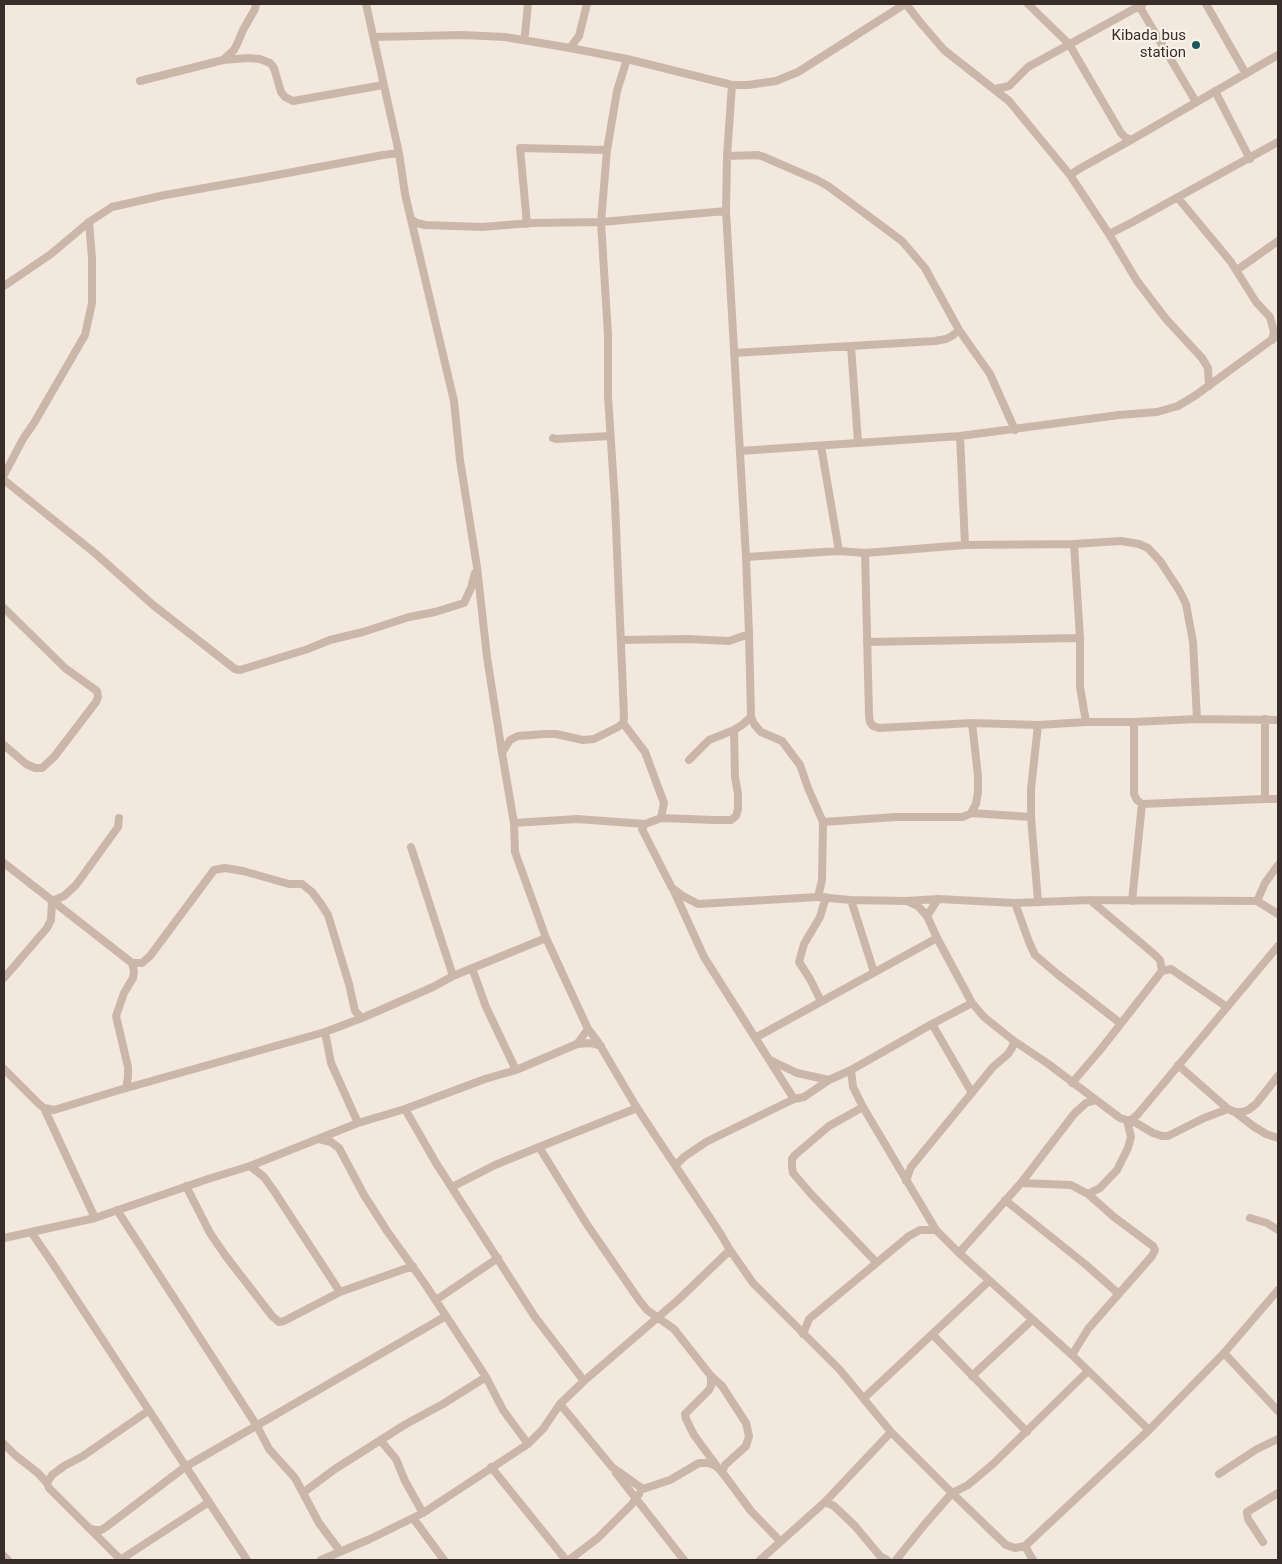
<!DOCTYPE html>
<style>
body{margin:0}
#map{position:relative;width:1282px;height:1564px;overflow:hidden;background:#f3e8dd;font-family:Roboto,sans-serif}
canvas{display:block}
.frame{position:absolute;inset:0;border:5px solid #382d29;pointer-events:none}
</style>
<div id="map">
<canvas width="1282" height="1564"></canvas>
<div class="frame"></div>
</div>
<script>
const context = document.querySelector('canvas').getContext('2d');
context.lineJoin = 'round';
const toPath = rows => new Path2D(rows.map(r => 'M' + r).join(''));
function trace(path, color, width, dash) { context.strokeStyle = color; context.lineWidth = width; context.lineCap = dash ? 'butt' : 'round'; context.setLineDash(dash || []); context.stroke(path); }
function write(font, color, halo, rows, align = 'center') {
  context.font = font + ' Roboto,sans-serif'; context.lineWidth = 4.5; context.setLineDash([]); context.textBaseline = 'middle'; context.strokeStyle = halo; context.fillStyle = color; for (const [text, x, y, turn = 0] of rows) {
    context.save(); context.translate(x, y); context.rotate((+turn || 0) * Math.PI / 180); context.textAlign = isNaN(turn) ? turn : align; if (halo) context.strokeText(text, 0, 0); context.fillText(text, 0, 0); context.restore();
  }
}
trace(toPath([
 [906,4,920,22,944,50,1009,101,1070,175,1109,234,1137,281,1166,319,1202,358,1208,368,1209,386],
 [1028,4,1069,44,1121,133,1125,137,1131,140],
 [1138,4,1196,102],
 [1206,4,1246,74],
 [525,34,528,4],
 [374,37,462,35,505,37,570,48,627,59,732,85,748,85,776,81,798,72,905,4],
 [570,48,579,36,587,4],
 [223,60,248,58,260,59,270,63,274,68,281,92,285,97,293,101,383,85],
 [140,81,223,60,234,50,238,42,243,30,255,9,256,4],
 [732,85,727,156,726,211,746,557,749,634,751,717,754,724,761,732,782,741,800,765,808,788,823,822,822,880,818,897],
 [995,89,1009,86,1028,67,1143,4],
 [1215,91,1250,159],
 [399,153,405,194,454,401,460,460,477,567,487,657,502,753],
 [727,156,758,155,764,157,817,180,828,186,902,241,925,268,959,330,990,374,1015,430],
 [1070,175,1079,169,1131,140,1278,55],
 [1178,198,1231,262,1256,302,1270,317,1274,332,1272,340],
 [411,219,417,223,425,225,482,227,531,223,601,222,726,211],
 [527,224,520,148,607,150],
 [1109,234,1129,224,1278,142],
 [1237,270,1278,241],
 [4,286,51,254,89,222,112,207,165,195,261,178,383,155,399,153,366,4],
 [851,346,858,442],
 [734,353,935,341,946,339,952,336,959,330],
 [960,436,965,545],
 [553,438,556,439,610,436],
 [821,446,839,551],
 [740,451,960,436,1119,415,1157,412,1178,406,1196,395,1278,335],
 [4,475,23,439,34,423,85,335,92,303,92,258,89,222],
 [4,480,96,554,153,605,235,669,240,670,308,649,330,640,363,632,409,617,435,612,464,603,471,588,475,573],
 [1074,544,1080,638,1080,687,1086,722],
 [865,553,869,715,870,722,873,726,879,728,972,723,1038,725,1086,722,1134,722,1197,719,1278,720],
 [746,557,839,551,865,553,965,545,1074,544,1121,541,1139,544,1148,548,1160,561,1179,590,1186,604,1193,642,1197,719],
 [4,608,65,668,97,691,98,697,96,702,54,757,42,768,35,768,26,764,4,745],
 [621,640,688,639,729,641,749,634],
 [867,642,1080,638],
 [1134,722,1134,794,1137,800,1142,804,1265,799,1278,799],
 [623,723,645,752,664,803,661,818],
 [734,730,735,777,738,794,738,809,736,816,731,820,714,820,661,818,645,824,642,829,672,888,683,896,698,904,818,897,851,900,906,901,938,899,1015,903,1090,900,1257,901,1278,914],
 [689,760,709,740,734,730,742,725,751,717],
 [1265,799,1265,719],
 [971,813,1031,817],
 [823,822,896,817,963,817,971,813,976,804,978,792,978,776,972,723],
 [514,823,577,819,645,824],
 [411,847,453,976],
 [4,863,132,963,142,963,150,956,214,870,225,868,243,871,289,884,302,884,312,892,321,904,328,915,349,984,355,1011,362,1018],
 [674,891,704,957,794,1099],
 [851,900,874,972],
 [1090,900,1154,954,1160,960,1162,971],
 [1038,901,1031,817,1031,789,1038,725],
 [1132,901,1142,804],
 [1257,901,1265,883,1278,865],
 [909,902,918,906,927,916,937,938,972,1003,984,1017,1014,1041,1047,1063,1120,1118,1127,1120,1131,1120,1138,1114,1278,946],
 [1015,903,1029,942,1035,955,1056,973,1120,1023],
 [927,916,938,899],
 [472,968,486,1007,516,1070],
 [4,978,47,928,51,920,52,901,64,896,76,885,118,827,119,818],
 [821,1001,810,979,799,962,804,944,820,917,826,897],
 [932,1024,972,1093],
 [588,1029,598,1042,637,1108,720,1233,730,1250,753,1283,840,1370,891,1432,952,1493,1006,1545,1015,1548,1025,1546,1149,1430,1224,1353,1278,1290],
 [325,1032,331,1063,358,1123],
 [755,1038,937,938],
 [577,1044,591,1043,601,1046],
 [770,1060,797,1073,829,1080],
 [1178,1065,1228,1109,1235,1112,1242,1112,1248,1110,1256,1104,1278,1076],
 [4,1069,39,1104,44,1108,54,1110,116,1091,325,1032,362,1018,433,987,453,976,546,938],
 [851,1070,853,1087,863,1107,936,1230,959,1253,1072,1355,1149,1430],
 [1072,1083,1101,1049,1162,971,1171,969,1227,1007],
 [126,1088,128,1077,128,1067,116,1016,124,993,133,978,134,971,132,963],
 [863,1107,829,1126,795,1155,792,1159,792,1167,793,1173,811,1194,876,1262],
 [44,1108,95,1218],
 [405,1109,436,1163,535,1317,584,1381],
 [1235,1112,1253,1126,1266,1134,1278,1138],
 [1131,1120,1153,1133,1162,1136,1168,1136,1204,1118,1228,1109],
 [319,1139,331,1142,339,1148,364,1195,387,1231,425,1284,486,1377,503,1410,528,1444],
 [539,1147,637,1108],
 [676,1165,684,1157,706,1142,794,1099,804,1097,829,1080,851,1070,932,1024,972,1003],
 [250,1166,264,1177,274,1191,340,1292],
 [906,1181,911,1167,993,1067,1008,1054,1012,1048,1014,1041],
 [1021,1183,1071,1185,1088,1194,1100,1188,1117,1170,1128,1148,1131,1137,1127,1120],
 [186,1186,210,1233,225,1255,272,1316,279,1322,284,1321,340,1292,413,1266],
 [452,1187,495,1165,539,1147,586,1223,639,1300,647,1310,674,1329,711,1376,722,1386,746,1423,749,1436,746,1446,725,1465,722,1472],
 [1005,1200,1085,1264,1119,1294],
 [117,1210,257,1426,269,1449,295,1478,319,1523,340,1551],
 [1250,1218,1267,1223,1278,1230],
 [31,1232,51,1261,247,1560],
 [4,1238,95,1218,208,1179,250,1166,358,1123,405,1109,485,1079,516,1070,577,1044,588,1029,546,938,515,852,514,823,502,753,510,740,518,736,545,734,556,734,583,740,594,739,618,727,623,723,624,717,615,503,608,396,608,335,601,222,607,150,617,91,627,59],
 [959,1253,1021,1183,1074,1114,1086,1103,1096,1100],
 [436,1300,498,1258],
 [803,1334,809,1319,909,1236,920,1230,936,1230],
 [932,1334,1027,1432],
 [1224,1353,1278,1411],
 [1072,1355,1088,1329,1152,1256,1155,1250,1153,1246,1114,1217,1088,1194],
 [711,1376,711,1386,709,1390,685,1414,686,1419,694,1435,716,1465],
 [972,1376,1032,1320],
 [864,1398,989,1281],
 [560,1404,612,1467,643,1489,670,1480,699,1463,709,1463,716,1466,722,1472,751,1511,780,1541],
 [381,1441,396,1459,405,1481,423,1513],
 [4,1444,15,1455,38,1473,47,1483],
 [491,1467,566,1560],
 [616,1473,684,1560],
 [1219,1474,1257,1449,1278,1439],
 [304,1492,335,1469,406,1424,443,1404,486,1377],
 [825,1502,834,1506,855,1526,880,1556,887,1560],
 [413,1518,444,1560],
 [89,1528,95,1530,101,1530,106,1527,185,1467,446,1316],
 [1263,1542,1248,1519,1247,1512,1278,1493],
 [1025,1546,1033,1560],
 [4,1556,8,1560],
 [120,1560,209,1502],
 [121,1560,49,1488,47,1483,52,1475,64,1466,83,1456,148,1411],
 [321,1560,370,1539,423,1513,528,1444,543,1429,560,1404,584,1381,678,1300,730,1250],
 [569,1560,598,1538,632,1504,639,1494],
 [760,1560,825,1502,891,1432],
 [896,1560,925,1524,952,1493,968,1485,993,1464,1087,1372]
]), '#cbb7a9', 8);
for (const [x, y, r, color] of [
 [1196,45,5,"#1e595a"]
]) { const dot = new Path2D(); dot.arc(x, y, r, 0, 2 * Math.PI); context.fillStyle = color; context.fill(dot); trace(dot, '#faf2ea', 2); }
write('15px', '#382d29', '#faf2ea', [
 ["Kibada bus",1186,36],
 ["station",1186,53]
], 'right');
</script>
